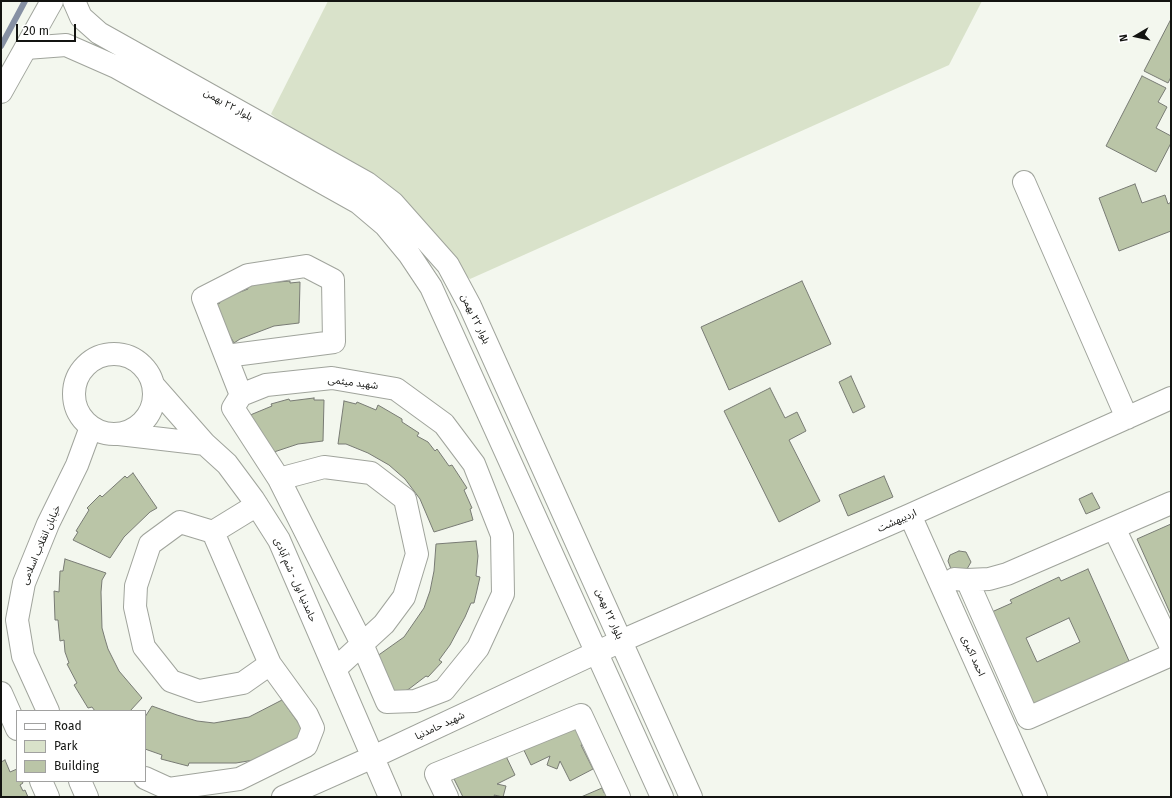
<!DOCTYPE html>
<meta charset="utf-8">
<style>
body{margin:0}
#map{position:relative;width:1172px;height:798px;overflow:hidden;background:#f3f7ee;font-family:"Fira Sans",sans-serif}
canvas{display:block}
.frame{position:absolute;inset:0;border:2px solid #131411;pointer-events:none}
.legend{position:absolute;left:16px;top:710px;width:130px;height:72px;box-sizing:border-box;background:#fff;border:1px solid #a1a1a0;margin:0;padding:5px 7px;list-style:none;font-size:12px;color:#131411}
.legend li{display:flex;align-items:center;gap:8px;height:20px}
.legend b{width:20px;border:1px solid #a1a1a0}
.north{position:absolute;left:1116px;top:16px;width:40px;height:40px;-webkit-text-stroke:3px #fff;paint-order:stroke;rotate:261deg;font-size:11px;font-weight:700;line-height:16px;text-align:center;color:#131411}
.north::after{content:'';display:block;margin:auto;width:14px;height:18px;background:#131411;clip-path:polygon(50% 0,100% 100%,50% 72%,0 100%)}
.scale{position:absolute;left:16px;top:24px;width:60px;height:18px;box-sizing:border-box;border:2px solid #131411;border-top:0;padding-left:5px;font-size:12px;line-height:14px;white-space:nowrap;color:#131411;-webkit-text-stroke:3px #fff;paint-order:stroke}
</style>
<div id="map">
<canvas width="1172" height="798"></canvas>
<div class="frame"></div>
<ul class="legend">
<li><b style="height:5px;background:#fff"></b>Road</li>
<li><b style="height:11px;background:#d9e2ca"></b>Park</li>
<li><b style="height:11px;background:#bac5a7"></b>Building</li>
</ul>
<div class="north">N</div>
<div class="scale">20 m</div>
</div>
<script>
const context = document.querySelector('canvas').getContext('2d');
context.lineJoin = 'round';
function fill(path, color) { context.fillStyle = color; context.fill(path, 'evenodd'); }
const toPath = rows => new Path2D(rows.map(r => 'M' + r).join(''));
function trace(path, color, width, dash) { context.strokeStyle = color; context.lineWidth = width; context.lineCap = dash ? 'butt' : 'round'; context.setLineDash(dash || []); context.stroke(path); }
function write(font, color, halo, rows, align = 'center') {
  context.font = font + ' "Fira Sans","Noto Sans Arabic",sans-serif'; context.lineWidth = 3.5; context.setLineDash([]); context.textBaseline = 'middle'; context.strokeStyle = halo; context.fillStyle = color; for (const [text, x, y, turn = 0] of rows) {
    context.save(); context.translate(x, y); context.rotate((+turn || 0) * Math.PI / 180); context.textAlign = isNaN(turn) ? turn : align; if (halo) context.strokeText(text, 0, 0); context.fillText(text, 0, 0); context.restore();
  }
}
fill(toPath([
 [328,1,982,1,949,65,470,279,271,114]
]), '#d9e2ca');
trace(toPath([
 [1,46,25,1]
]), '#8690a3', 6);
const building = toPath([
 [1171,19,1171,77,1168,83,1144,71,1171,19],
 [1142,76,1166,88,1158,102,1167,107,1156,128,1171,136,1171,143,1156,172,1106,146,1142,76],
 [1135,184,1142,203,1165,195,1168,204,1171,202,1171,231,1119,251,1099,198,1135,184],
 [265,281,266,283,290,281,290,283,300,282,299,323,274,326,240,339,234,343,213,306,220,303,219,300,248,289,247,286,265,281],
 [802,281,831,344,729,390,701,327,802,281],
 [851,376,865,407,853,413,839,382,851,376],
 [770,388,785,418,797,412,806,431,789,440,820,501,779,522,724,411,770,388],
 [314,398,314,400,324,400,323,441,298,444,274,452,243,418,272,406,271,404,289,399,290,401,314,398],
 [344,401,356,404,357,402,376,410,378,405,402,419,402,422,419,433,417,436,428,442,435,451,437,449,449,466,452,465,467,488,464,490,472,508,470,509,473,520,434,532,420,499,405,479,389,465,368,453,346,444,338,444,344,401],
 [133,473,157,508,150,512,124,537,110,558,73,540,78,532,76,531,89,510,87,508,100,495,102,497,125,476,127,478,133,473],
 [884,476,893,497,848,516,839,495,884,476],
 [1092,493,1100,508,1086,514,1079,499,1092,493],
 [1171,524,1171,615,1137,539,1171,524],
 [476,541,478,556,476,576,480,577,474,603,471,603,465,617,450,645,439,660,442,662,428,677,426,676,409,689,393,697,373,659,404,637,424,608,430,591,434,571,436,544,476,541],
 [959,551,966,552,971,562,967,569,960,572,951,569,948,561,950,555,959,551],
 [65,559,106,573,102,580,101,592,102,628,105,639,108,649,119,671,142,698,130,711,95,711,92,707,88,708,74,685,77,683,67,664,69,663,65,652,64,640,60,641,58,620,55,620,54,591,59,592,60,571,63,571,65,559],
 [1088,569,1129,661,1018,713,976,619,1012,603,1010,600,1059,577,1061,581,1088,569],
 [1069,618,1080,642,1037,662,1026,638,1069,618],
 [282,700,307,735,254,760,236,763,189,763,188,766,161,759,162,755,145,749,145,717,152,706,177,715,197,721,214,723,249,717,282,700],
 [570,714,584,744,581,745,593,769,570,781,560,761,557,769,547,765,550,756,531,765,520,742,570,714],
 [504,752,515,775,497,784,506,786,503,797,494,795,495,797,463,797,451,773,504,752],
 [5,760,10,772,17,769,17,781,22,781,23,783,20,785,23,791,25,790,28,797,1,797,1,762,5,760],
 [602,788,604,793,611,790,614,797,581,797,602,788]
]);
fill(building, '#bac5a7');
trace(building, '#787b74', 1);
const minor = toPath([
 [74,1,81,17,99,33,367,183,393,203,448,265,470,306,691,797],
 [26,48,66,45,116,67,359,203,385,225,409,254,431,287,662,797],
 [1024,182,1127,418],
 '74 394a40 40 0 1 1 80 0a40 40 0 1 1-80 0Z',
 [226,356,334,342,333,280,306,266,248,275,203,298,241,395],
 [332,378,396,389,444,424,474,464,502,535,503,594,478,648,444,690,415,701,387,702,362,644,279,479,233,408,241,395,266,385,332,378],
 [154,386,205,444,227,464,253,499,279,540,390,797],
 [119,434,205,444],
 [279,479,324,467,371,473,405,499,417,554,404,597,384,624,335,669],
 [910,515,1036,797],
 [1114,528,1171,647],
 [213,532,180,522,150,544,136,586,135,607,144,647,171,681,199,691,243,683,270,664],
 [954,579,967,580,989,579,1007,574,1171,503],
 [967,580,1028,718,1171,655],
 [1,693,17,729],
 [48,711,23,656,17,620,24,583,48,524,77,465,91,427],
 [145,778,169,789,239,779,306,746,313,728,307,715,270,664,213,532,257,505],
 [41,781,48,797],
 [80,781,87,797],
 [283,797,373,757,621,641,910,515,1171,398],
 [447,797,436,774,581,715,619,797]
]);
const major = toPath([
 [1,92,52,1]
]);
trace(minor, '#a0a49c', 24);
trace(major, '#a0a49c', 24);
trace(minor, '#fff', 22);
trace(major, '#fff', 22);
write('10px', '#131411', '#fff', [
 ["بلوار ۲۲ بهمن",228,105,29],
 ["بلوار ۲۲ بهمن",475,319,64],
 ["شهید میثمی",353,383,7],
 ["اردیبهشت",897,521,-24],
 ["خیابان انقلاب اسلامی",41,545,-67],
 ["حامدنیا اول - شم آبادی",295,580,66],
 ["بلوار ۲۲ بهمن",609,614,66],
 ["احمد اکبری",973,656,66],
 ["شهید حامدنیا",440,726,-25]
]);
</script>
